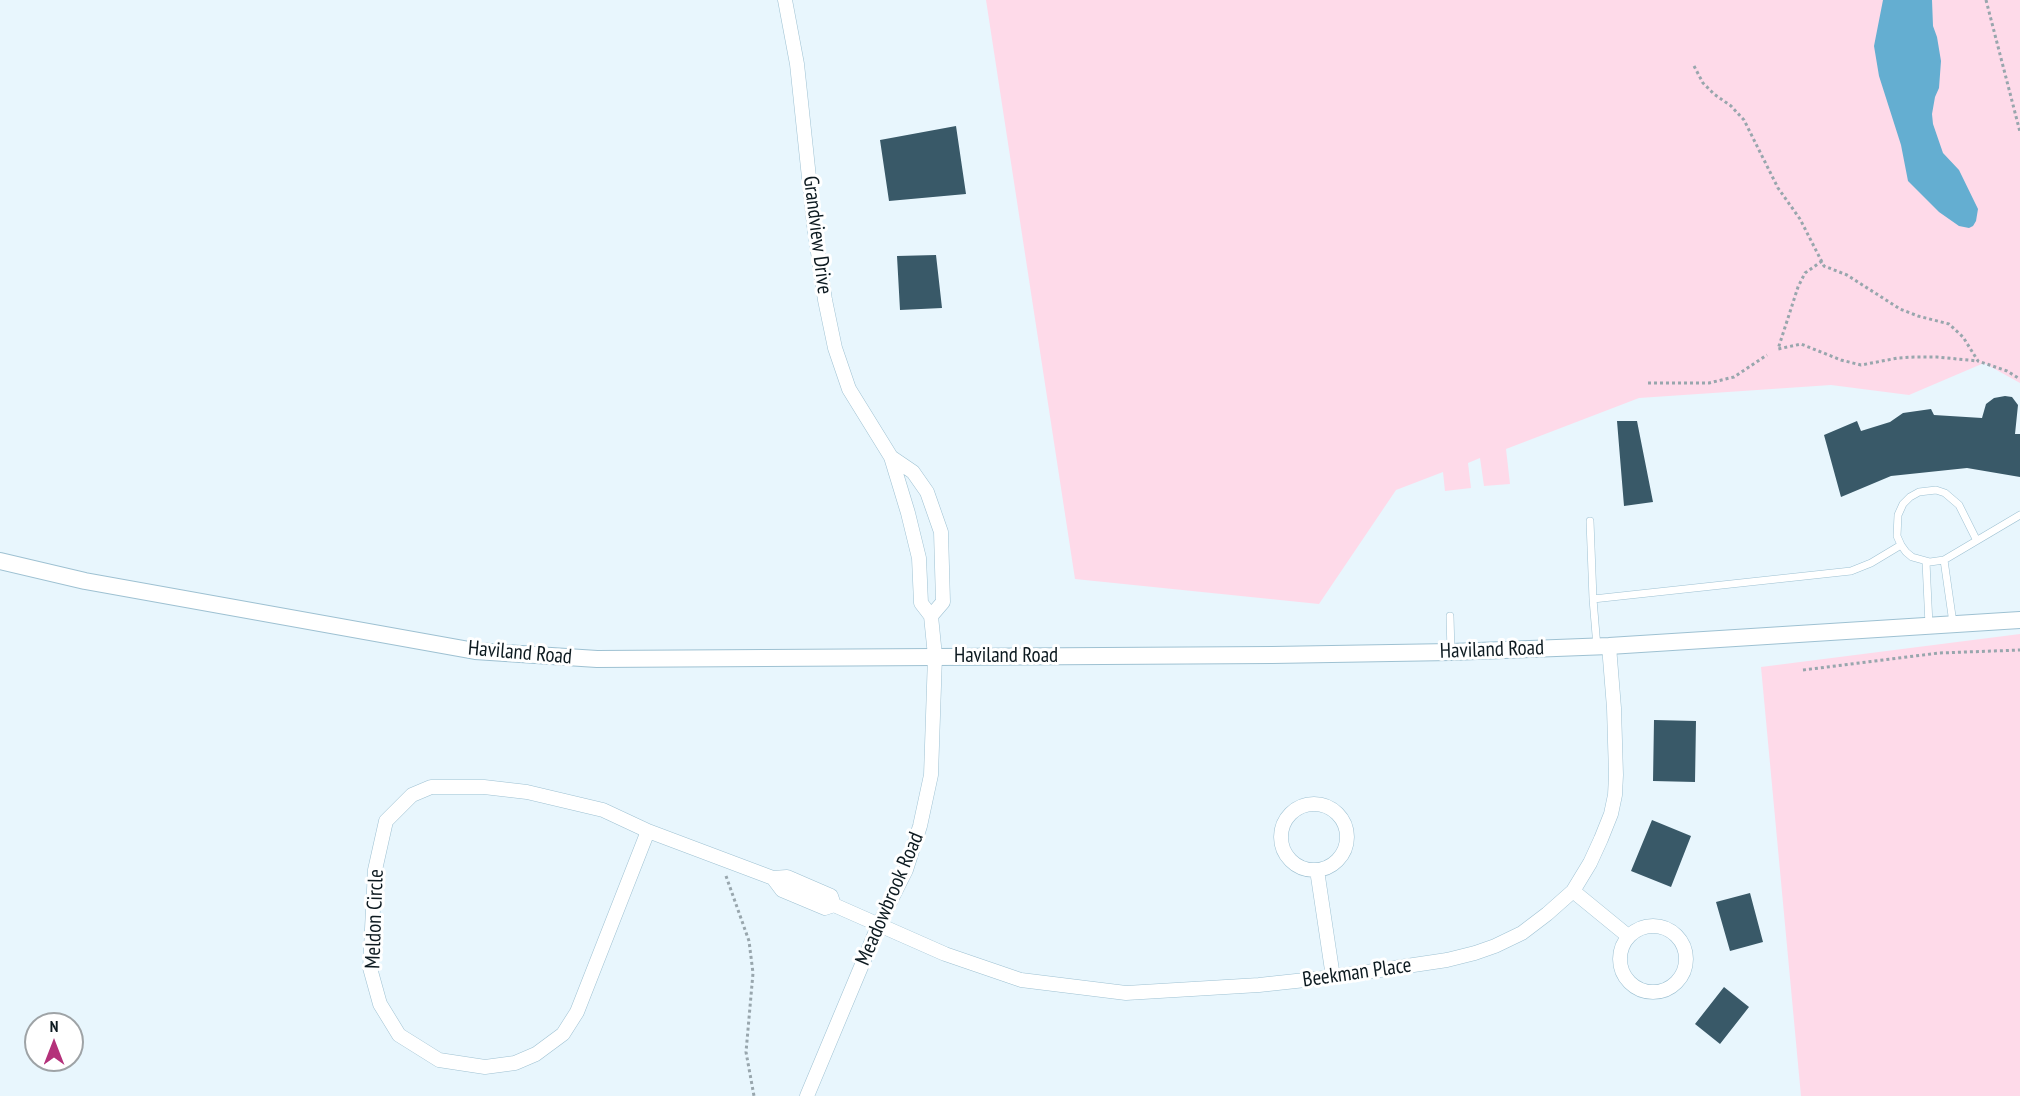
<!DOCTYPE html>
<style>
body{margin:0}
#map{position:relative;width:2020px;height:1096px;overflow:hidden;background:#e8f6fd;font-family:"PT Sans Narrow",sans-serif}
canvas{display:block}
.north{position:absolute;left:24px;top:1012px;width:60px;height:60px;box-sizing:border-box;background:#fff;border:2px solid #9ea3a6;border-radius:50%;rotate:0deg;font-size:16px;font-weight:700;line-height:24px;text-align:center;color:#0d1a20}
.north::after{content:'';display:block;margin:auto;width:21px;height:27px;background:#b4317a;clip-path:polygon(50% 0,100% 100%,50% 72%,0 100%)}
</style>
<div id="map">
<canvas width="2020" height="1096"></canvas>
<div class="north">N</div>
</div>
<script>
const context = document.querySelector('canvas').getContext('2d');
context.lineJoin = 'round';
function fill(path, color) { context.fillStyle = color; context.fill(path, 'evenodd'); }
const toPath = rows => new Path2D(rows.map(r => 'M' + r).join(''));
function trace(path, color, width, dash) { context.strokeStyle = color; context.lineWidth = width; context.lineCap = dash ? 'butt' : 'round'; context.setLineDash(dash || []); context.stroke(path); }
function write(font, color, halo, rows, align = 'center') {
  context.font = font + ' "PT Sans Narrow",sans-serif'; context.lineWidth = 6; context.setLineDash([]); context.textBaseline = 'middle'; context.strokeStyle = halo; context.fillStyle = color; for (const [text, x, y, turn = 0] of rows) {
    context.save(); context.translate(x, y); context.rotate((+turn || 0) * Math.PI / 180); context.textAlign = isNaN(turn) ? turn : align; if (halo) context.strokeText(text, 0, 0); context.fillText(text, 0, 0); context.restore();
  }
}
fill(toPath([
 [986,0,2020,0,2020,383,1984,363,1909,395,1831,385,1639,398,1506,449,1510,484,1484,486,1480,458,1468,463,1471,488,1445,491,1443,472,1396,490,1319,604,1075,579],
 [2020,634,2020,1096,1801,1096,1761,667]
]), '#fedae9');
fill(toPath([
 [1883,0,1932,0,1933,26,1937,37,1941,61,1939,88,1935,97,1932,114,1933,124,1943,153,1959,170,1978,209,1976,221,1973,226,1969,228,1959,226,1939,212,1908,181,1901,145,1879,76,1874,46]
]), '#64aed1');
fill(toPath([
 [956,126,966,194,889,201,880,140],
 [936,255,942,308,900,310,897,256],
 [2005,396,2012,397,2018,405,2015,434,2020,434,2020,477,1967,468,1891,476,1841,497,1824,435,1857,421,1861,431,1890,422,1903,413,1931,409,1934,415,1982,418,1986,404,1994,398],
 [1617,421,1637,421,1653,502,1624,506],
 [1654,720,1696,721,1695,782,1653,781],
 [1652,820,1691,836,1671,887,1631,871],
 [1750,893,1763,942,1730,951,1716,902],
 [1724,987,1749,1007,1720,1044,1695,1024]
]), '#395968');
const service = toPath([
 [1590,521,1593,599],
 [1976,539,1959,505,1945,493,1936,490,1919,492,1910,497,1903,504,1898,515,1897,536,1901,545,1906,552,1912,557,1930,562,1944,560,2020,515],
 [1944,560,1953,623],
 [1926,562,1929,625],
 [1450,616,1451,652],
 [1597,647,1593,599,1851,571,1871,563,1901,545]
]);
const minor = toPath([
 [785,0,797,64,814,225,825,300,835,348,849,389,891,457,908,513,919,558,921,603,931,616],
 [891,457,913,472,927,492,941,532,943,602,931,616],
 '1281 837a33 33 0 1 1 66 0a33 33 0 1 1-66 0Z',
 [648,831,577,1012,563,1034,536,1054,515,1063,485,1067,439,1060,399,1035,380,1004,370,968,375,870,386,821,412,795,431,787,484,787,527,792,603,810,648,831,773,878,787,877,831,896,834,905],
 [1317,870,1333,977],
 [773,878,782,890,825,908,834,905,945,954,1021,980,1126,993,1259,985,1333,977,1447,960,1475,953,1495,946,1522,933,1547,914,1573,891,1590,863,1601,839,1611,814,1615,795,1616,775,1614,708,1609,646],
 [1573,891,1628,936],
 '1620 959a33 33 0 1 1 66 0a33 33 0 1 1-66 0Z',
 [807,1096,879,924,906,870,920,826,931,775,935,656,931,616]
]);
const tertiary = toPath([
 [0,561,85,581,475,651,597,659,1272,655,1451,652,1609,646,2020,620]
]);
trace(service, '#9ec1d2', 8);
trace(minor, '#9ec1d2', 15);
trace(tertiary, '#9ec1d2', 18);
trace(toPath([
 [1986,0,2020,132],
 [1694,66,1703,83,1714,94,1731,106,1744,120,1778,188,1800,219,1824,266,1847,275,1900,309,1918,316,1949,324,1963,337,1978,361,2007,371,2020,379],
 [1822,261,1805,273,1798,287,1778,349,1801,344,1841,360,1861,365,1898,358,1914,357,1937,357,1978,361],
 [1648,383,1709,383,1734,377,1767,355],
 [1803,670,1939,653,2020,650],
 [726,876,749,941,753,973,746,1052,754,1096]
]), '#98a6ad', 3, [3, 3]);
trace(service, '#fff', 7);
trace(minor, '#fff', 14);
trace(tertiary, '#fff', 16);
write('21px', '#0d1a20', '#fff', [
 ["Grandview Drive",817,235,83],
 ["Haviland Road",1492,650,-2],
 ["Haviland Road",520,653,5],
 ["Haviland Road",1006,656],
 ["Meadowbrook Road",890,899,-67],
 ["Meldon Circle",375,919,-88],
 ["Beekman Place",1357,973,-8]
]);
</script>
